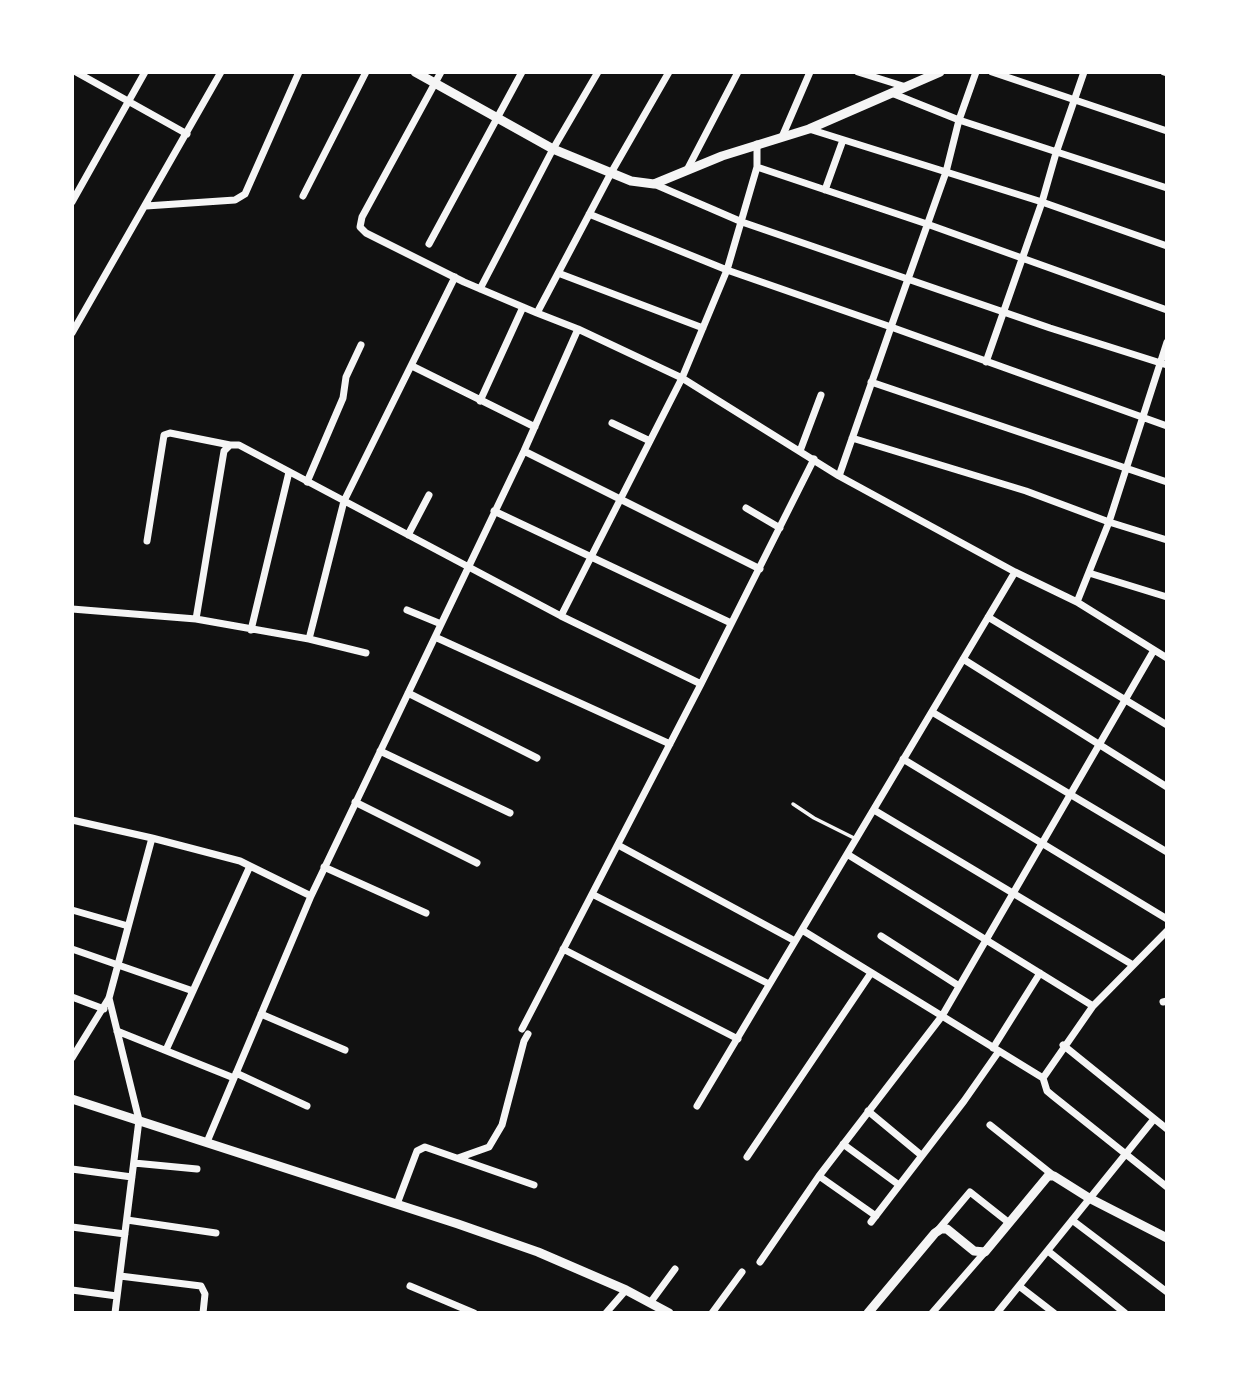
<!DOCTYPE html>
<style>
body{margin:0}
#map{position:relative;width:1239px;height:1385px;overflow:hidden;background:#111;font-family:"Exo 2",sans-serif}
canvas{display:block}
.frame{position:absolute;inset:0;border:74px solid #fff;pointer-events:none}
</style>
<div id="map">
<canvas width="1239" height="1385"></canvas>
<div class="frame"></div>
</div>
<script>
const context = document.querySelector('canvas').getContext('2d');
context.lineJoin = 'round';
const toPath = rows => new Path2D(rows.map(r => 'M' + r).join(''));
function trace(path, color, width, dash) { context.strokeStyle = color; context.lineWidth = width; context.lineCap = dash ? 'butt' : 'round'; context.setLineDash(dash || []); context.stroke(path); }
trace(toPath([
 [793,804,814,818,854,838]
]), '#f5f5f5', 3.5);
trace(toPath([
 [76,72,187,134],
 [441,72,362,217,360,227,366,233,464,282,537,313,611,173,669,72],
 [858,72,906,87],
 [992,72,1167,131],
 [1164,72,1167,73],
 [894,94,959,120,1167,188],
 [809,129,1042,202,1167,246],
 [782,137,810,72],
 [757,167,927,224,1167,310],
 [688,168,738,72],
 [654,184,742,222,1050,328,1167,365],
 [825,190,843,140],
 [303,196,366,72],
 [72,202,145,72],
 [146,206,235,200,245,194,299,72],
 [589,214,727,270,891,327,946,172,959,120,976,72],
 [429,244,522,72],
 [558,273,703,328],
 [480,289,553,149,598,72],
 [537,313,578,329,682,378,839,476,1015,572,1077,602,1167,658],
 [72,333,221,72],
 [986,362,1042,202,1056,153,1084,72],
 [412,366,535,427],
 [871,382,1167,482],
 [480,401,523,307],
 [612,423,650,441],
 [852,438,1026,491,1109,522,1167,540],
 [524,451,760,569],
 [800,451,821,395],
 [839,476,891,327,1167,426],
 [307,482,343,398,346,377,361,345],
 [746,508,780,528],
 [494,511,731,623],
 [408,535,429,495],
 [147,541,164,435,170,433,230,445],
 [1089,573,1167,597],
 [1077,602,1109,522,1167,342],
 [72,609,196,619,224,451,230,445,239,445,561,616,682,378,727,270,757,167,757,144],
 [407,610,441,624],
 [561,616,701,684],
 [988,617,1167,725],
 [196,619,309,639,366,653],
 [251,630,289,472],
 [435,637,670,744],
 [309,639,344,501,455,277],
 [963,659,1167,787],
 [408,693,537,758],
 [932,712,1167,852],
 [380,751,510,813],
 [903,759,1167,919],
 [355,802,477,863],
 [874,810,1133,965],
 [72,820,152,838,240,861,250,866,166,1050],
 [618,845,795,941],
 [847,854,1093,1006],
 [250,866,311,896],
 [324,867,426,913],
 [592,894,769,984],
 [72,910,128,926],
 [802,930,1043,1078,1093,1006,1167,931],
 [881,936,959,986],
 [72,949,193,991],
 [563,949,738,1039],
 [72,997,104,1009],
 [109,998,139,1120,115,1313],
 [1163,1002,1167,1001],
 [261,1014,345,1050],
 [522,1029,701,684,814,459],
 [117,1031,234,1078],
 [1063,1045,1167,1129],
 [993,1048,1040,973],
 [72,1058,109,998,152,838],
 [236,1073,307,1106],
 [1043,1078,1047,1091,1053,1096,1167,1187],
 [697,1106,1015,572],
 [868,1111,921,1155],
 [990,1125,1054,1176],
 [207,1142,311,896,524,451,578,329],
 [843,1144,899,1185],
 [747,1157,871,973],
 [458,1158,489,1147,502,1125,524,1041,528,1034],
 [134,1163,197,1169],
 [72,1169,132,1177],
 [819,1176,876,1216],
 [397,1204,417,1151,425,1147,534,1185],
 [127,1220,216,1233],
 [1072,1220,1167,1292],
 [871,1222,964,1101,999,1051],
 [72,1227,125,1234],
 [938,1230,970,1192,1008,1222],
 [1048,1251,1125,1313],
 [760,1262,819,1176,942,1016,1154,650],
 [120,1276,201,1286,205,1294,203,1313],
 [410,1286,474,1313],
 [1019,1286,1054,1313],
 [72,1290,117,1296],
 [650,1303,675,1269],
 [606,1313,626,1290],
 [712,1313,742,1272],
 [932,1313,985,1252],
 [997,1313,1154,1119]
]), '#f5f5f5', 7);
trace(toPath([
 [415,72,553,149,631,181,654,184,722,156,809,129,940,72],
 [72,1099,458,1224,538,1252,626,1290,669,1313],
 [868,1313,935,1233,941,1229,947,1229,974,1251,985,1252,1048,1176,1054,1176,1089,1198,1167,1238]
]), '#f5f5f5', 9);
</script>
